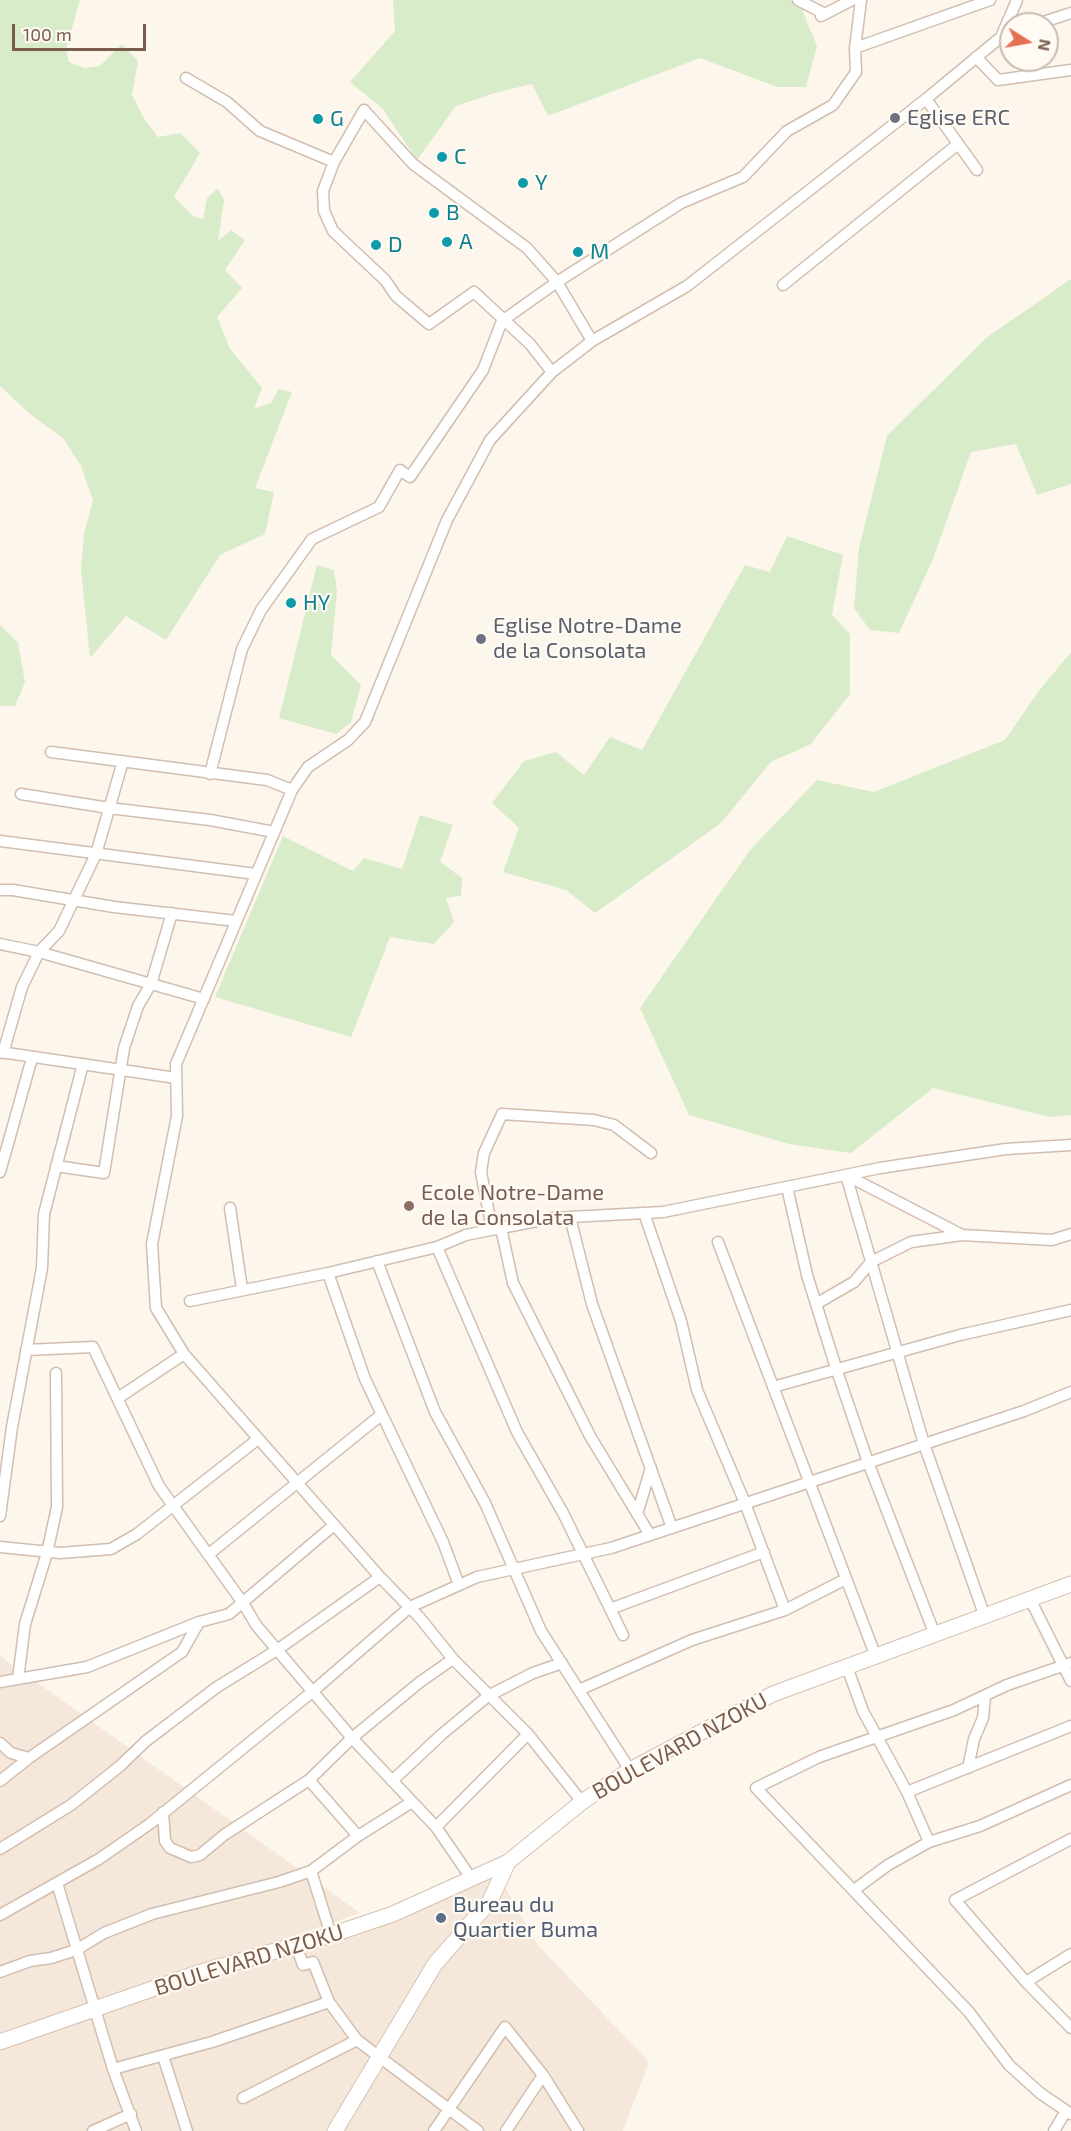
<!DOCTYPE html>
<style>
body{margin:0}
#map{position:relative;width:1071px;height:2131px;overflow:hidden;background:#fdf6ec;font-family:"Exo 2",sans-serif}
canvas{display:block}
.north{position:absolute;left:999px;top:12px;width:60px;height:60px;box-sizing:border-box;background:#fffaf3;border:2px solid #cabbb1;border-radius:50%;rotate:101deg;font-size:16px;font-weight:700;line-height:24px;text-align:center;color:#7a5c4d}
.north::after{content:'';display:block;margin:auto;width:21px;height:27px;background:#e76f51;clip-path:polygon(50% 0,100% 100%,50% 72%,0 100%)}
.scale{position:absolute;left:12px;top:24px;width:134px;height:27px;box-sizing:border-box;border:3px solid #7a5c4d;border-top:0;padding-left:8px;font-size:18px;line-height:21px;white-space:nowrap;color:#7a5c4d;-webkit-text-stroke:4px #fffaf3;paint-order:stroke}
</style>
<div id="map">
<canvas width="1071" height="2131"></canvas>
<div class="north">N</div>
<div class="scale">100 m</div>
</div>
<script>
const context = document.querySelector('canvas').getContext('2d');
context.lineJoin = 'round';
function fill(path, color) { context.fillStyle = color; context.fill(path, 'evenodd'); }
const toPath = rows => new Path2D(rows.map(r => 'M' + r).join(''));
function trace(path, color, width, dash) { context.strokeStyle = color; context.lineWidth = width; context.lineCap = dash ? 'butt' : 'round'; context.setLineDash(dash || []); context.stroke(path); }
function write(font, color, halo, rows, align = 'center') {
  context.font = font + ' "Exo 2",sans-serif'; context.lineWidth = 4.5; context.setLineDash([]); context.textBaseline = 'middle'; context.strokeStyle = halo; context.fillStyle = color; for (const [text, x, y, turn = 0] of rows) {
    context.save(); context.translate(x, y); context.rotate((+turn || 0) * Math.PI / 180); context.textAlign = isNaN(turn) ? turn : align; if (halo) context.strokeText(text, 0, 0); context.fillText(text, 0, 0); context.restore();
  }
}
fill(toPath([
 [0,1656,360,1913,0,2038],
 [497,1873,537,1944,649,2062,623,2131,0,2131,0,2047]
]), '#f5e8da');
fill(toPath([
 [0,0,80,0,66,49,69,62,84,68,100,66,122,44,138,61,132,95,143,117,158,137,180,133,200,153,174,197,193,216,203,219,207,198,218,188,224,200,218,241,231,230,245,240,225,270,242,288,217,317,230,349,262,388,254,409,271,403,279,389,292,392,255,488,274,492,265,534,220,555,166,640,126,616,90,658,81,569,84,534,93,500,81,466,63,438,30,414,0,386],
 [393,0,798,0,817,46,806,87,777,87,700,58,548,116,532,84,495,93,456,106,417,160,382,108,350,82,395,31],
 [1071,279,1071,484,1037,495,1016,444,971,452,933,559,899,633,870,630,854,608,859,548,887,436,986,338],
 [787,536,843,555,832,615,850,634,850,694,811,744,771,762,721,823,595,913,566,890,503,872,519,828,492,803,524,761,556,752,584,775,610,737,642,750,745,565,770,572],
 [317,565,334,570,337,591,331,655,361,685,351,722,336,734,279,718],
 [0,625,18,643,25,682,15,706,0,706],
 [1071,652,1071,1115,1050,1117,933,1088,851,1153,789,1144,689,1115,640,1008,750,850,817,780,874,792,1005,740,1038,692],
 [420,815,453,825,440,862,462,878,461,896,446,898,454,922,434,944,390,937,351,1037,215,997,283,836,353,871,364,858,402,869]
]), '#d8ecc9');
const street = toPath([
 [798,0,825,14],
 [821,16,852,0],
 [1037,24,1071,13],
 [855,48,990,0],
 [976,57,998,80,1071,70],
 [186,78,227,102,260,131,334,162,364,110,413,164,527,248,557,282,592,341],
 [926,99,977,170],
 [334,162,323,191,324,211,333,231,385,280,396,296,429,324,474,292,530,344,552,372],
 [783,285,958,144],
 [51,752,267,780,292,790],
 [210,774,242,649,261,610,312,539,379,507,400,470,410,477,483,370,502,321,557,282,681,203,743,177,787,131,833,105,856,72,855,48,861,0],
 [21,794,109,808,210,820,274,832],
 [0,841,256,874],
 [0,890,13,890,114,907,236,921],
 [0,944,39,952,204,999],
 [0,1052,176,1078],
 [3,1053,22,987,39,952,59,931,96,854,123,761],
 [56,1166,104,1173,124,1048,138,1006,151,984,172,913],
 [0,1172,32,1058],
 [846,1175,924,1444,985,1617],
 [846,1175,962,1235],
 [787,1187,807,1275,837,1371,868,1462,935,1635],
 [230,1208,242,1289],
 [644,1213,681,1321,697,1390,745,1503,785,1610],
 [570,1217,592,1304,672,1528],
 [501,1228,552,1218,663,1212,880,1168,1006,1149,1071,1145],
 [492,1229,481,1172,484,1153,502,1114,594,1120,614,1125,651,1153],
 [718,1242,876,1657],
 [437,1247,517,1432,563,1513,623,1635],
 [377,1261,435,1412,485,1503,541,1631,630,1770],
 [328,1273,365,1379,443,1542,459,1585],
 [190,1301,328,1273,437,1247,466,1235,501,1228,513,1283,590,1436,650,1535],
 [816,1304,854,1282,871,1262,911,1242,962,1235,1052,1240,1071,1234],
 [26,1350,93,1347,159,1486,243,1603,256,1625,352,1738,436,1827,471,1878],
 [773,1387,960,1335,1071,1310],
 [118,1398,184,1354],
 [637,1514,651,1468],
 [0,1516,12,1427,42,1268,44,1214,83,1064],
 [0,1547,60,1553,111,1549,137,1534,258,1439],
 [209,1554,381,1415],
 [1031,1601,1071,1681],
 [610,1609,764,1552],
 [1071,1663,1007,1685,954,1710,819,1757,756,1788,969,2012,1009,2065,1040,2093,1071,2114],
 [847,1667,863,1711,907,1792,929,1842],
 [18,1679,25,1624,47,1553,57,1507,56,1373],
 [0,1682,87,1667,199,1622,229,1614,334,1525],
 [579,1690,692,1640,785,1610,846,1579],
 [0,1743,11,1753,29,1758],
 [968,1768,974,1739,983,1718,985,1697],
 [309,1780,358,1836],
 [0,1781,29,1758,182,1652,199,1622],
 [392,1781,441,1735,488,1696,533,1673,562,1663],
 [907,1792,1071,1726],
 [582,1802,528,1734,453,1659,420,1618,380,1577,184,1354,156,1308,152,1244,177,1116,176,1064,292,790,308,767,348,740,365,722,447,520,490,440,552,372,592,341,687,286,926,99,1001,37,1017,0],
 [163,1812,165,1841,170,1848,191,1857,200,1855,224,1835,309,1780,352,1738,420,1682,453,1659],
 [436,1827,528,1734],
 [1071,1839,955,1900,1026,1982,1071,2028],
 [0,1849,71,1805,120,1766,146,1741,217,1687,277,1650,380,1577],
 [311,1871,331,1935],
 [57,1883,113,2069,136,2131],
 [854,1890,888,1865,929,1842,980,1826,1071,1785],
 [0,1915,99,1859,151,1823,312,1692,410,1607,477,1577,611,1548,1024,1411,1071,1392],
 [296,1945,303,1965,313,1962,329,2002,357,2040,478,2131],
 [0,1972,30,1961,51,1958,76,1950,104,1933,152,1914,279,1882,311,1871,358,1836,412,1802],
 [1026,1982,1071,1954],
 [163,2056,187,2131],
 [113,2069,212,2042,329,2002],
 [243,2098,357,2040],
 [93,2131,131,2114],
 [434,2131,505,2027,543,2075,578,2131],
 [506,2131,543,2075],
 [1054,2131,1066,2111]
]);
const secondary = toPath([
 [0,2042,198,1973,331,1935,393,1914,508,1862,582,1802,630,1770,773,1694,1071,1584],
 [335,2131,435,1964,490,1901,508,1862]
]);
trace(street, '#d1beb0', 13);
trace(secondary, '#d6c0b0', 17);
trace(street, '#fff', 10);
trace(secondary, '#fff', 15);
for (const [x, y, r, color] of [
 [895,118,6,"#6b7280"],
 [318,119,6,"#0f9aa8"],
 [442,157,6,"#0f9aa8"],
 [523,183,6,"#0f9aa8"],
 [434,213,6,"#0f9aa8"],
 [447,242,6,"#0f9aa8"],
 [376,245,6,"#0f9aa8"],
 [578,252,6,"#0f9aa8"],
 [291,603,6,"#0f9aa8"],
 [481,639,6,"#6b7280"],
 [409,1206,6,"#8d6e63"],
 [441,1918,6,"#5c6f8a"]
]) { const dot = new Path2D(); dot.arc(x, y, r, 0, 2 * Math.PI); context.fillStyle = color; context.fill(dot); trace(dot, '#fffaf3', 2); }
write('22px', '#5b616d', '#fffaf3', [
 ["Eglise ERC",907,118],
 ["Eglise Notre-Dame",493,626],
 ["de la Consolata",493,651]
], 'left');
write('22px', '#0d838f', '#fffaf3', [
 ["G",330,119],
 ["C",454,157],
 ["Y",535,183],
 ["B",446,213],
 ["A",459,242],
 ["D",388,245],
 ["M",590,252],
 ["HY",303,603]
], 'left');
write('22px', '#785e54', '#fffaf3', [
 ["Ecole Notre-Dame",421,1193],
 ["de la Consolata",421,1218]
], 'left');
write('22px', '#7a5c4d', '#fffaf3', [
 ["BOULEVARD NZOKU",680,1746,-29],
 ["BOULEVARD NZOKU",249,1960,-17]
]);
write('22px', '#4e5e75', '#fffaf3', [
 ["Bureau du",453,1905],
 ["Quartier Buma",453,1930]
], 'left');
</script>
